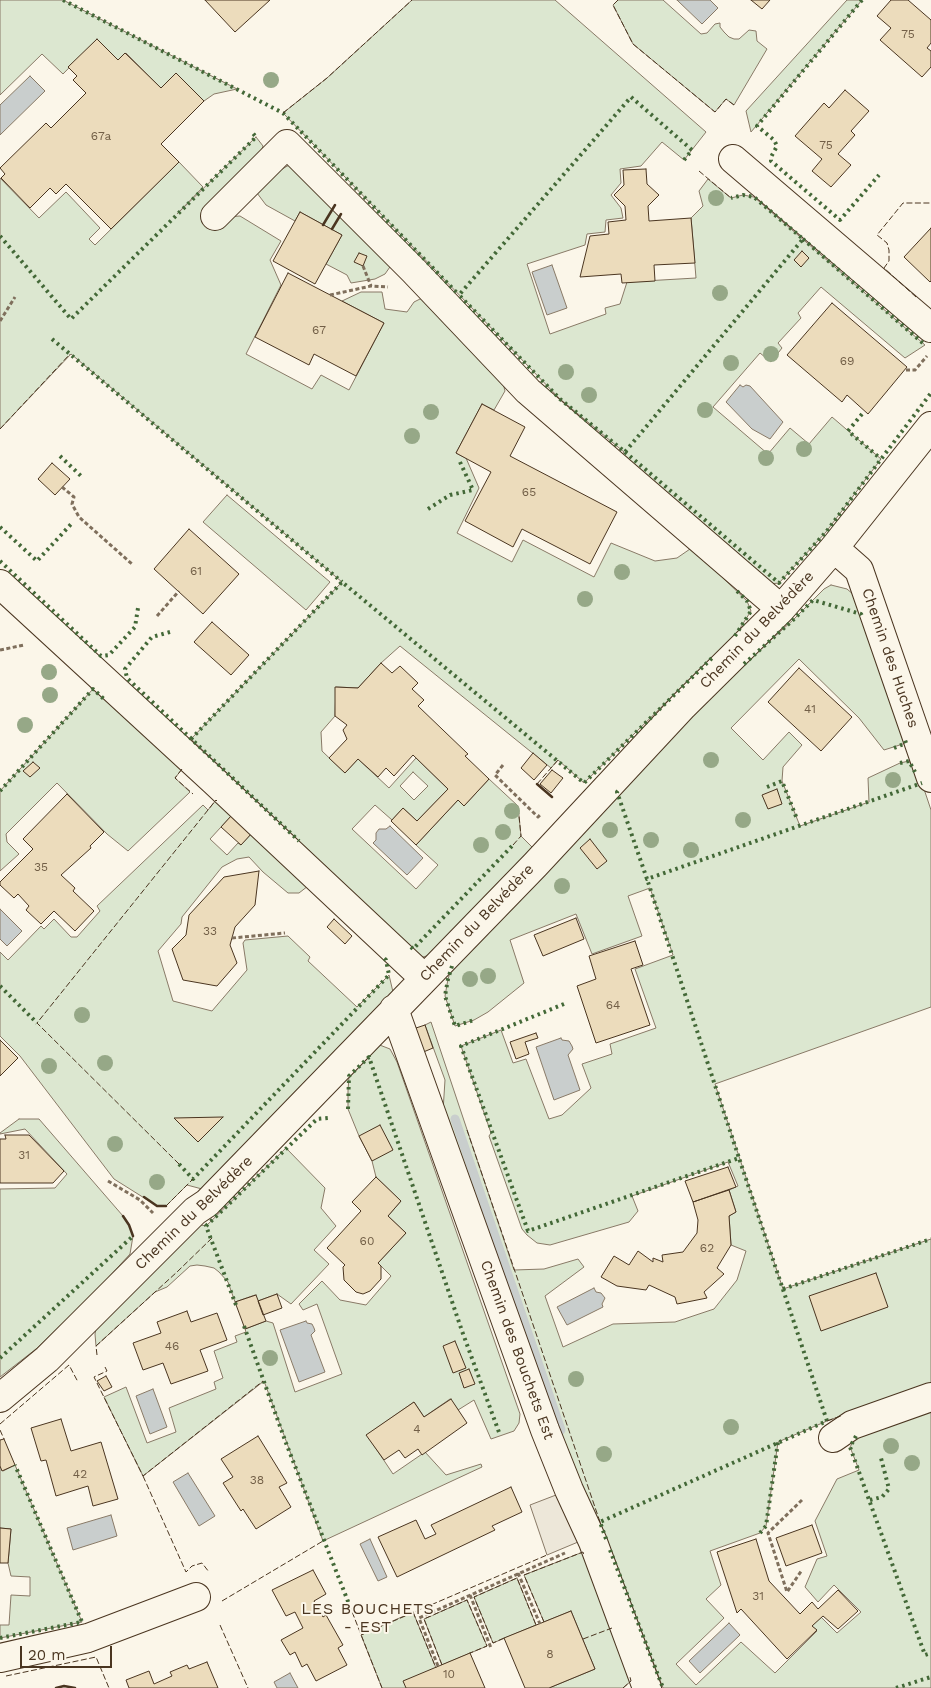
<!DOCTYPE html>
<meta charset="utf-8">
<style>
body{margin:0}
#map{position:relative;width:931px;height:1688px;overflow:hidden;background:#fbf6e9;font-family:"Work Sans",sans-serif}
canvas{display:block}
.scale{position:absolute;left:20px;top:1646px;width:92px;height:22px;box-sizing:border-box;border:2px solid #4a3520;border-top:0;padding-left:6px;font-size:15px;line-height:18px;white-space:nowrap;color:#4a3520;-webkit-text-stroke:4px #fbf6e9;paint-order:stroke}
</style>
<div id="map">
<canvas width="931" height="1688"></canvas>
<div class="scale">20 m</div>
</div>
<script>
const context = document.querySelector('canvas').getContext('2d');
context.lineJoin = 'round';
function fill(path, color) { context.fillStyle = color; context.fill(path, 'evenodd'); }
const toPath = rows => new Path2D(rows.map(r => 'M' + r).join(''));
function trace(path, color, width, dash) { context.strokeStyle = color; context.lineWidth = width; context.lineCap = dash ? 'butt' : 'round'; context.setLineDash(dash || []); context.stroke(path); }
function write(font, color, halo, rows, align = 'center') {
  context.font = font + ' "Work Sans",sans-serif'; context.lineWidth = 4; context.setLineDash([]); context.textBaseline = 'middle'; context.strokeStyle = halo; context.fillStyle = color; for (const [text, x, y, turn = 0] of rows) {
    context.save(); context.translate(x, y); context.rotate((+turn || 0) * Math.PI / 180); context.textAlign = isNaN(turn) ? turn : align; if (halo) context.strokeText(text, 0, 0); context.fillText(text, 0, 0); context.restore();
  }
}
const green = toPath([
 [0,0,63,0,237,89,214,94,204,101,176,73,161,88,126,53,118,60,97,39,63,74,42,54,0,95,0,0],
 [412,0,555,0,706,132,684,160,662,142,641,166,620,169,621,183,611,195,621,208,623,218,606,220,605,232,587,234,585,245,527,264,550,334,606,314,605,308,620,304,627,282,696,278,691,218,703,206,699,191,708,179,731,198,743,195,754,197,925,345,905,358,821,287,798,313,801,318,778,343,782,348,771,362,760,353,713,407,768,454,790,428,809,444,832,417,881,459,826,532,779,583,770,584,619,459,624,452,560,399,283,113,327,78,412,0],
 [618,0,663,0,701,34,707,33,715,24,720,23,720,27,724,32,729,37,734,39,739,39,749,30,756,31,757,41,767,49,734,105,726,99,715,112,633,44,613,5,618,0],
 [847,0,862,0,751,132,746,111,847,0],
 [256,137,263,146,261,152,226,217,240,216,281,241,270,260,281,285,246,354,312,389,321,375,349,390,384,323,342,301,361,292,382,292,385,309,407,312,414,302,426,296,503,383,505,391,494,410,482,404,456,453,466,458,479,488,457,533,512,562,523,540,594,577,611,543,655,561,677,558,690,549,697,548,723,569,721,576,747,601,751,611,737,633,584,783,558,760,551,768,400,646,381,663,358,688,336,687,335,716,321,732,322,751,345,773,358,759,389,788,416,758,448,789,417,821,403,808,392,820,375,805,352,829,416,889,438,865,416,845,458,800,464,806,489,779,518,806,521,836,533,848,430,955,423,957,416,958,413,949,191,739,342,582,71,354,0,429,0,178,39,218,66,192,100,228,89,239,95,245,179,162,203,187,177,214,256,137],
 [413,772,428,786,414,800,400,786,413,772],
 [291,164,392,264,385,274,375,279,351,283,347,275,326,264,342,235,300,212,295,221,266,205,257,193,259,189,275,173,291,164],
 [227,495,330,582,306,610,203,522,227,495],
 [831,585,847,589,854,595,906,743,884,750,859,718,799,659,731,728,763,760,789,732,802,745,783,767,782,781,800,826,869,802,868,778,900,763,909,761,922,783,931,810,931,1007,715,1084,783,1289,931,1239,931,1383,827,1421,778,1442,766,1526,760,1533,710,1551,721,1585,706,1599,724,1618,676,1664,696,1685,741,1642,775,1673,817,1631,812,1626,821,1617,837,1633,861,1612,834,1585,818,1602,805,1587,817,1559,827,1556,815,1521,837,1479,859,1470,850,1447,857,1435,931,1411,931,1688,663,1688,600,1522,593,1519,572,1474,443,1111,445,1080,425,1025,431,1022,514,1270,544,1269,578,1259,584,1267,545,1296,563,1347,613,1324,675,1322,714,1309,737,1280,746,1251,731,1245,729,1216,736,1212,729,1190,738,1186,728,1162,632,1196,638,1211,629,1222,550,1245,537,1243,527,1235,522,1229,489,1136,491,1133,461,1046,501,1030,513,1063,526,1059,549,1119,562,1115,591,1088,582,1064,612,1054,610,1044,656,1028,635,969,673,955,650,888,628,896,642,936,592,954,576,914,510,940,524,983,488,1012,474,1020,455,1026,445,996,448,979,452,966,691,712,793,620,824,589,831,585],
 [93,689,182,769,175,778,190,792,128,851,107,834,57,783,6,834,7,842,19,854,0,871,0,791,93,689],
 [216,800,232,815,210,839,227,855,238,843,241,845,252,833,308,886,299,893,288,893,263,872,249,857,237,859,222,867,182,917,181,924,158,951,173,1001,212,1011,247,970,243,943,245,940,288,936,310,957,308,961,357,1007,389,975,393,992,202,1189,187,1185,166,1206,157,1206,114,1179,20,1056,0,1036,0,952,8,960,41,926,44,929,54,919,71,937,77,937,100,911,97,906,203,805,208,810,216,800],
 [377,1044,390,1049,397,1062,520,1414,519,1423,514,1431,491,1439,474,1400,458,1410,450,1399,424,1417,414,1402,367,1435,393,1474,425,1452,446,1475,481,1464,482,1467,323,1541,264,1381,143,1476,104,1397,126,1387,147,1443,176,1432,169,1408,216,1389,214,1382,223,1378,214,1351,237,1342,235,1336,246,1332,245,1329,266,1321,273,1323,295,1392,342,1374,317,1304,303,1310,299,1304,322,1281,340,1300,366,1305,391,1276,378,1263,406,1233,388,1216,401,1201,376,1177,372,1161,359,1136,348,1109,348,1091,349,1076,369,1057,367,1049,377,1044],
 [19,1119,39,1119,123,1216,129,1225,133,1236,130,1254,98,1289,36,1349,0,1377,0,1189,55,1188,67,1174,25,1129,0,1134,0,1133,19,1119],
 [286,1148,325,1188,321,1208,336,1226,314,1250,329,1264,291,1304,277,1294,258,1301,255,1295,235,1302,228,1282,219,1272,214,1268,205,1266,197,1265,190,1266,167,1287,155,1292,96,1346,95,1334,96,1328,197,1224,206,1226,286,1148],
 [15,1465,82,1622,0,1638,0,1625,9,1625,11,1595,30,1596,30,1577,11,1576,8,1563,11,1529,0,1528,0,1466,3,1471,15,1465],
 [583,1552,631,1681,623,1688,549,1688,595,1669,571,1611,544,1622,524,1575,583,1552],
 [517,1578,536,1625,493,1643,474,1597,517,1578],
 [467,1600,487,1646,442,1665,424,1619,467,1600],
 [413,1612,436,1668,406,1688,382,1688,361,1635,413,1612]
]);
fill(green, '#dce7d0');
trace(green, '#887966', 1);
const parking = toPath([
 [569,1490,590,1537,547,1555,530,1505,569,1490]
]);
fill(parking, '#ede7d9');
trace(parking, '#887966', 1);
const water = toPath([
 [677,0,710,0,718,8,702,24,677,0],
 [30,76,45,91,0,135,0,105,30,76],
 [552,265,567,308,547,315,532,272,552,265],
 [740,385,743,387,746,385,750,386,783,422,770,439,752,429,726,402,740,385],
 [390,826,423,858,407,875,373,843,376,840,376,833,379,829,386,829,390,826],
 [0,909,22,931,7,946,0,939,0,909],
 [561,1038,562,1040,569,1041,572,1046,573,1049,568,1055,580,1090,554,1100,536,1047,561,1038],
 [594,1288,596,1292,601,1293,605,1298,602,1304,603,1307,567,1325,557,1307,594,1288],
 [306,1321,307,1323,312,1324,314,1328,315,1331,311,1335,325,1372,299,1382,280,1330,306,1321],
 [153,1389,167,1427,150,1434,136,1396,153,1389],
 [188,1473,215,1516,199,1526,173,1482,188,1473],
 [111,1515,117,1536,73,1550,67,1528,111,1515],
 [370,1539,387,1577,378,1581,360,1544,370,1539],
 [729,1623,740,1635,700,1673,689,1661,729,1623],
 [290,1673,298,1688,277,1688,274,1682,290,1673]
]);
fill(water, '#c9cecd');
trace(water, '#887966', 1);
trace(toPath([
 [455,1119,561,1430]
]), '#c9cecd', 9);
const building = toPath([
 [205,0,270,0,235,32,205,0],
 [751,0,770,0,762,9,751,0],
 [891,0,908,0,931,20,931,43,927,48,931,51,931,67,922,77,880,40,891,28,877,16,891,0],
 [97,39,118,60,125,53,161,88,176,73,204,101,161,144,179,162,111,229,66,184,56,194,50,188,30,208,1,178,5,174,0,168,46,123,51,128,86,93,73,80,77,76,68,67,97,39],
 [845,90,869,111,851,131,855,135,838,154,851,165,831,187,812,171,822,159,795,136,824,103,829,108,845,90],
 [646,169,647,184,659,195,648,206,649,221,691,218,695,263,654,265,655,281,622,283,621,274,580,277,590,236,609,234,608,222,626,220,625,206,614,195,624,185,623,170,646,169],
 [300,212,342,235,315,284,273,261,300,212],
 [931,228,931,281,930,282,904,257,931,228],
 [802,251,809,258,801,267,794,260,802,251],
 [359,253,367,256,363,266,354,262,359,253],
 [288,273,384,323,356,376,314,354,309,365,255,337,288,273],
 [832,303,907,367,868,414,847,395,842,402,787,355,832,303],
 [482,404,525,427,510,456,617,512,590,564,522,529,513,547,465,521,491,472,456,453,482,404],
 [52,463,70,479,55,495,38,479,52,463],
 [189,529,239,574,203,614,154,569,189,529],
 [212,622,249,655,231,675,194,642,212,622],
 [381,663,392,673,400,666,418,683,412,689,424,700,418,706,468,754,465,756,489,779,464,806,458,800,416,845,391,821,403,808,417,821,448,789,413,755,394,776,386,768,378,777,358,759,345,773,329,758,347,739,343,730,347,725,335,716,335,687,358,688,381,663],
 [799,668,852,717,821,751,768,702,799,668],
 [533,753,547,765,534,780,521,768,533,753],
 [33,762,40,768,30,777,23,771,33,762],
 [552,770,563,778,551,793,540,784,552,770],
 [777,789,782,804,768,809,762,795,777,789],
 [67,794,104,832,90,846,91,848,61,875,75,888,73,891,94,911,75,931,54,911,41,924,26,910,29,906,18,894,14,898,0,885,0,882,33,849,23,839,67,794],
 [232,815,252,833,241,845,221,827,232,815],
 [590,839,607,861,597,869,580,848,590,839],
 [259,871,255,905,235,927,230,945,237,963,217,986,183,980,172,949,186,935,189,915,224,877,259,871],
 [576,918,584,939,543,956,534,935,576,918],
 [334,919,352,936,345,944,327,927,334,919],
 [635,941,643,965,631,969,650,1025,596,1043,577,986,596,979,589,956,635,941],
 [425,1025,433,1048,421,1053,413,1029,425,1025],
 [536,1033,538,1038,525,1042,529,1054,516,1059,510,1042,536,1033],
 [0,1040,18,1058,0,1076,0,1040],
 [223,1117,198,1142,174,1118,223,1117],
 [380,1125,393,1150,372,1161,359,1136,380,1125],
 [5,1135,29,1135,64,1171,53,1183,0,1183,0,1139,6,1139,5,1135],
 [728,1167,736,1187,693,1202,685,1181,728,1167],
 [376,1177,401,1201,388,1216,406,1233,378,1263,381,1266,381,1279,370,1291,363,1294,356,1292,344,1280,343,1267,345,1265,327,1248,361,1211,352,1202,376,1177],
 [729,1190,736,1212,729,1216,731,1245,717,1268,724,1274,704,1292,707,1298,677,1304,675,1297,649,1285,646,1290,617,1286,601,1277,614,1256,629,1265,638,1251,653,1262,653,1258,663,1262,662,1255,683,1252,697,1233,698,1220,693,1202,729,1190],
 [876,1273,888,1307,821,1331,809,1296,876,1273],
 [277,1294,282,1308,263,1315,258,1301,277,1294],
 [256,1295,266,1321,245,1329,235,1302,256,1295],
 [187,1311,191,1322,217,1313,227,1340,200,1350,208,1371,171,1384,163,1363,143,1370,133,1343,161,1333,157,1322,187,1311],
 [455,1341,466,1368,453,1373,443,1346,455,1341],
 [469,1369,475,1384,464,1388,459,1373,469,1369],
 [106,1376,112,1387,104,1391,97,1381,106,1376],
 [451,1399,467,1423,422,1455,418,1449,405,1458,399,1450,384,1460,366,1435,414,1402,424,1417,451,1399],
 [61,1419,71,1451,101,1442,118,1499,93,1506,88,1486,56,1496,46,1460,41,1461,31,1428,61,1419],
 [258,1436,287,1483,279,1487,291,1507,256,1529,243,1509,241,1511,223,1483,233,1477,221,1459,258,1436],
 [4,1439,15,1465,2,1471,0,1466,0,1440,4,1439],
 [511,1487,522,1512,492,1526,495,1530,397,1577,378,1537,416,1520,425,1539,436,1534,431,1525,511,1487],
 [812,1525,822,1553,786,1566,776,1538,812,1525],
 [0,1528,11,1529,8,1563,0,1563,0,1528],
 [756,1539,769,1581,800,1614,812,1602,818,1609,838,1590,858,1611,838,1629,823,1616,812,1626,817,1630,787,1659,741,1609,737,1613,717,1552,756,1539],
 [313,1570,326,1594,314,1601,323,1617,326,1615,343,1645,338,1648,347,1665,316,1681,307,1664,302,1667,295,1652,290,1655,281,1640,303,1628,295,1612,286,1616,272,1590,313,1570],
 [571,1611,595,1669,549,1688,525,1688,504,1638,571,1611],
 [470,1653,485,1688,406,1688,403,1681,470,1653],
 [207,1662,218,1688,129,1688,126,1680,149,1671,154,1684,172,1676,170,1672,187,1665,189,1669,207,1662]
]);
fill(building, '#ecdcbc');
trace(building, '#4a3520', 1);
const minor = toPath([
 [733,159,931,328],
 [215,216,287,144,414,271,528,391,781,609],
 [834,548,859,570,931,778],
 [0,584,214,781,424,978],
 [394,1009,545,1430,569,1490,593,1542,647,1688],
 [0,1398,47,1359,195,1211,207,1203,535,865,683,706,781,609,834,548,931,426],
 [833,1438,852,1425,931,1397],
 [0,1658,88,1638,196,1597]
]);
trace(minor, '#4a3520', 30);
trace(toPath([
 [363,266,371,286],
 [330,295,371,286,388,287],
 [0,321,15,297],
 [906,370,915,370,927,356],
 [62,487,74,497,72,504,79,517,132,564],
 [157,616,179,591],
 [0,650,24,645],
 [503,765,495,775,538,817,540,815],
 [232,938,285,933],
 [108,1181,140,1200,153,1213],
 [802,1500,768,1533,787,1592,802,1570],
 [518,1573,540,1624],
 [470,1595,491,1648],
 [438,1666,419,1618,565,1553]
]), '#7f6f5c', 3, [4, 2.5]);
trace(minor, '#fbf6e9', 28);
trace(toPath([
 [63,0,283,113,459,295],
 [862,0,757,126,774,140,777,146,771,157,771,161,840,220,879,175],
 [684,160,692,150,631,97,459,295,560,399,625,452,803,239,754,197,743,195,731,198],
 [0,236,71,319,256,137,251,131],
 [803,239,925,345],
 [52,339,342,582],
 [862,414,848,431,881,459],
 [625,452,779,583,826,532,931,393],
 [60,456,81,476],
 [428,509,450,495,473,490,460,462],
 [0,527,37,561,73,522],
 [0,561,101,656,109,655,135,627,138,608],
 [170,632,152,637,125,669,127,678,299,841],
 [735,636,751,611,747,601,735,589],
 [744,664,793,620,813,600,861,614,862,616],
 [191,739,342,582,584,783,714,656],
 [894,748,906,743,905,740],
 [900,763,909,761,915,772],
 [767,787,782,781,797,819],
 [0,791,93,689,104,699],
 [618,791,617,792,647,879,922,783],
 [411,947,413,949,513,845],
 [452,966,448,979,445,996,455,1026,474,1020],
 [0,986,37,1023],
 [564,1004,461,1046,528,1231,739,1158,647,879],
 [348,1109,349,1076,369,1057,462,1331,500,1435],
 [179,1164,193,1179,389,975,386,960,383,957],
 [783,1289,931,1239],
 [236,1305,206,1226,317,1119,328,1118],
 [244,1326,286,1443,349,1604],
 [0,1358,133,1236],
 [856,1436,850,1447,925,1655,931,1653],
 [870,1500,882,1497,889,1489,881,1458],
 [760,1533,766,1526,778,1442],
 [606,1539,600,1522,827,1421,739,1158],
 [610,1550,663,1688],
 [0,1638,82,1622,15,1465],
 [896,1688,931,1677]
]), '#436837', 4, [2.5, 4]);
trace(toPath([
 [618,0,613,5,633,44,715,112,726,99,734,105],
 [283,113,327,78,412,0],
 [699,171,731,198],
 [916,297,884,268,889,261,889,250,887,243,877,235,903,203,930,203],
 [0,429,70,354],
 [182,769,175,778,193,794],
 [537,784,558,760],
 [513,845,521,836,518,806],
 [467,1130,600,1522],
 [179,1164,37,1023,216,800,217,801],
 [166,1206,193,1179],
 [97,1355,96,1346,177,1272,212,1238],
 [105,1367,107,1371,94,1377,143,1476,263,1381],
 [827,1421,841,1416],
 [0,1424,69,1365,78,1382],
 [0,1430,4,1439],
 [143,1476,186,1572,192,1566,202,1563,209,1572],
 [222,1601,323,1541],
 [349,1604,382,1688],
 [413,1612,436,1668],
 [544,1622,524,1575,583,1552,584,1556],
 [220,1625,248,1688],
 [361,1635,547,1555],
 [504,1638,493,1643,474,1597,517,1578,536,1625],
 [583,1639,612,1628],
 [442,1665,424,1619,467,1600,487,1646,470,1653],
 [6,1676,96,1657,109,1688],
 [623,1688,631,1681,630,1677]
]), '#4a3520', 1, [6, 2.5]);
trace(toPath([
 [323,225,335,205],
 [332,229,341,214],
 [537,784,552,797],
 [144,1197,157,1206,166,1206],
 [123,1216,129,1225,133,1236],
 [56,1688,64,1686,75,1688]
]), '#4a3520', 2.5);
context.fillStyle = '#96a887';
for (const [x, y] of [
 [271,80],
 [716,198],
 [720,293],
 [771,354],
 [731,363],
 [566,372],
 [589,395],
 [705,410],
 [431,412],
 [412,436],
 [804,449],
 [766,458],
 [622,572],
 [585,599],
 [49,672],
 [50,695],
 [25,725],
 [711,760],
 [893,780],
 [512,811],
 [743,820],
 [610,830],
 [503,832],
 [651,840],
 [481,845],
 [691,850],
 [562,886],
 [488,976],
 [470,979],
 [82,1015],
 [105,1063],
 [49,1066],
 [115,1144],
 [157,1182],
 [270,1358],
 [576,1379],
 [731,1427],
 [891,1446],
 [604,1454],
 [912,1463]
]) { context.beginPath(); context.arc(x, y, 8, 0, 2 * Math.PI); context.fill(); }
write('12px', '#725f47', null, [
 ["75",908,34],
 ["67a",101,136],
 ["75",826,145],
 ["67",319,330],
 ["69",847,361],
 ["65",529,492],
 ["61",196,571],
 ["41",810,709],
 ["35",41,867],
 ["33",210,931],
 ["64",613,1005],
 ["31",24,1155],
 ["60",367,1241],
 ["62",707,1248],
 ["46",172,1346],
 ["4",417,1429],
 ["42",80,1474],
 ["38",257,1480],
 ["31",758,1596],
 ["8",550,1654],
 ["10",449,1674]
]);
write('15px', '#4a3520', '#fbf6e9', [
 ["Chemin du Belvédère",757,630,-46],
 ["Chemin des Huches",890,658,71],
 ["Chemin du Belvédère",477,923,-46],
 ["Chemin du Belvédère",194,1213,-44],
 ["Chemin des Bouchets Est",517,1350,70]
]);
context.letterSpacing = '1px';
write('16px', '#4a3520', '#fbf6e9', [
 ["LES BOUCHETS",368,1609],
 ["- EST",368,1627]
]);
context.letterSpacing = '0px';
</script>
